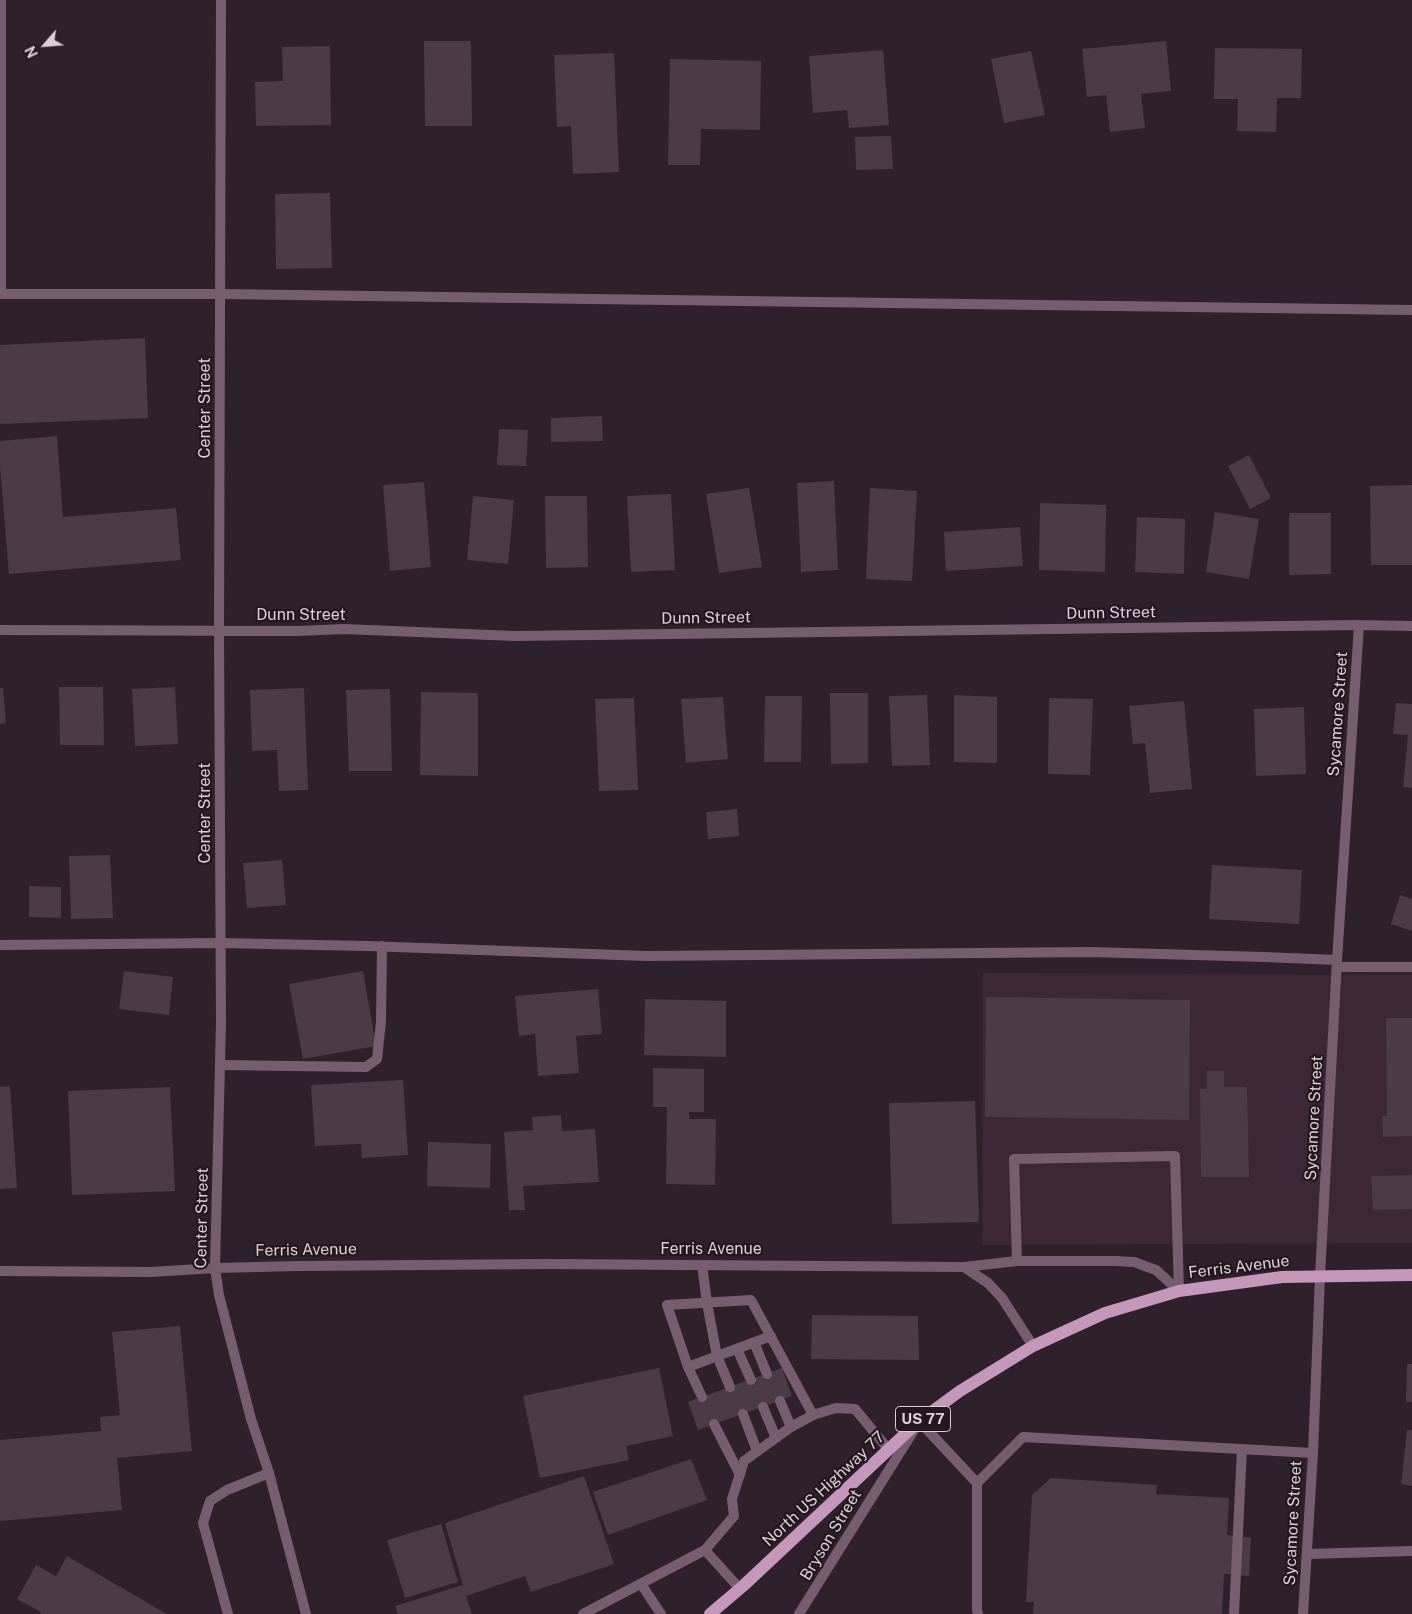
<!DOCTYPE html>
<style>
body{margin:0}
#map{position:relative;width:1412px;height:1614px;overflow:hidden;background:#2f212b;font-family:"Public Sans",sans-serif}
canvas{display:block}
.north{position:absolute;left:20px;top:20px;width:50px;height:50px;-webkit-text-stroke:4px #251721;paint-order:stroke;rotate:243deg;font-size:14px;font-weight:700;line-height:20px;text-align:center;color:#dad0d7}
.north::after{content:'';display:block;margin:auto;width:18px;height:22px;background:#dad0d7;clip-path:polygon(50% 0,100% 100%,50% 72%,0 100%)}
</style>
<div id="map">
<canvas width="1412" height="1614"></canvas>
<div class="north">N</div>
</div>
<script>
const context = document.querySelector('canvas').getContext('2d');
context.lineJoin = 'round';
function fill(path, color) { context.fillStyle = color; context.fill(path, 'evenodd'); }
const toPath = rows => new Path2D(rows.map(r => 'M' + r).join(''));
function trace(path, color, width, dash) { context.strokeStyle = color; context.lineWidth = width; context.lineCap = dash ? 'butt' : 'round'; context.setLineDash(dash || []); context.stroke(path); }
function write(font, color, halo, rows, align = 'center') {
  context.font = font + ' "Public Sans",sans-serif'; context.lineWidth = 4.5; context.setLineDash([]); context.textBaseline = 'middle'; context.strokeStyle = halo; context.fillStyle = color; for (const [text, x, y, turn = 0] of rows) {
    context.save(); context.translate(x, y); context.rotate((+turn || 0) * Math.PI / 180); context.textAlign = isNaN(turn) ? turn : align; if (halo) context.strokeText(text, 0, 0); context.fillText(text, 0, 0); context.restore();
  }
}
fill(toPath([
 [983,973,1412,975,1412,1243,982,1245]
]), '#3b2736');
fill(toPath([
 [424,41,471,41,472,126,425,126],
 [1166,41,1171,91,1141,94,1145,128,1110,132,1106,95,1087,97,1082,49],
 [330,46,331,125,256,126,255,82,283,81,282,47],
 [1215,48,1302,49,1301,98,1277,98,1276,132,1237,131,1238,99,1214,99],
 [883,50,889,125,849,128,847,110,813,113,809,56],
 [1031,51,1045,115,1004,123,991,59],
 [614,53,619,172,573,174,571,126,557,127,554,55],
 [670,59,761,61,760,130,701,129,700,165,668,165],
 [891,136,893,169,856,170,855,137],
 [330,193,332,268,276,269,275,194],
 [145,338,148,418,0,424,0,345],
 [602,416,603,441,551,442,551,418],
 [499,429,528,430,526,466,497,465],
 [57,436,63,517,176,508,181,560,9,574,0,466,0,441],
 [1249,455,1271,498,1250,509,1228,466],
 [834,481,838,570,801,572,797,483],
 [424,482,431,567,390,571,383,485],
 [1412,485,1412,565,1371,565,1370,486],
 [749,488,762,567,719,573,706,494],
 [870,488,917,491,912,581,866,579],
 [671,494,675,570,631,572,627,496],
 [473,496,514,500,508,564,467,560],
 [545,496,587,496,588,567,546,568],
 [1040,503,1106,505,1105,572,1039,570],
 [1215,512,1259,519,1249,579,1206,572],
 [1289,513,1331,513,1331,574,1289,575],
 [1137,517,1185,519,1184,574,1135,572],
 [1020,527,1023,566,946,571,944,532],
 [59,687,103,687,104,745,60,745],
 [175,687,178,744,135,746,132,689],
 [0,688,3,688,6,723,0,724],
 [304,688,308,790,279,791,277,750,252,751,250,690],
 [390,689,392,771,349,771,346,690],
 [421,692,478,693,478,776,420,775],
 [830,693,868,693,868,763,831,764],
 [927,695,930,765,892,766,889,696],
 [954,695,997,697,997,763,954,762],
 [765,696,802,696,801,762,764,762],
 [723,697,728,759,686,763,681,699],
 [634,698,638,790,599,791,595,699],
 [1049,698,1093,699,1090,775,1048,774],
 [1184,701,1192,789,1150,793,1145,743,1133,744,1129,706],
 [1396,703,1412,704,1412,788,1403,787,1408,735,1393,734],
 [1304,707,1306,774,1256,776,1254,709],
 [737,809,739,836,708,839,706,812],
 [110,855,113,918,71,919,69,856],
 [282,860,286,905,247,908,243,863],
 [1212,865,1302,870,1299,924,1209,919],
 [29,886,61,887,61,918,29,917],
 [1400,895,1412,899,1412,931,1391,924],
 [124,971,173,977,169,1015,119,1009],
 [363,971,376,1046,303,1059,289,984],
 [598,989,602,1034,576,1036,579,1073,538,1076,535,1034,519,1036,515,996],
 [986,997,1190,1000,1189,1120,985,1117],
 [645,999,726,1001,726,1057,644,1055],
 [1386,1018,1412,1018,1412,1136,1383,1137,1382,1116,1387,1116],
 [653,1068,704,1069,704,1112,689,1112,689,1119,716,1119,715,1185,666,1184,667,1107,653,1107],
 [1207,1071,1224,1071,1224,1087,1247,1087,1249,1177,1201,1177,1200,1089,1207,1089],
 [403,1080,408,1155,362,1158,361,1144,315,1146,311,1085],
 [10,1086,17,1188,0,1189,0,1087],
 [170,1087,175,1191,72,1195,68,1091],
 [975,1101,979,1222,892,1224,889,1103],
 [561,1115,562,1131,595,1129,599,1182,523,1186,525,1210,509,1210,504,1132,533,1130,532,1117],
 [428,1142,491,1144,490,1188,427,1186],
 [1412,1175,1412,1209,1373,1210,1371,1176],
 [812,1315,918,1316,919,1360,811,1359],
 [180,1326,192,1451,117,1458,122,1510,0,1521,0,1440,101,1431,100,1417,120,1415,112,1332],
 [1407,1364,1412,1364,1412,1402,1406,1402],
 [659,1368,673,1436,626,1446,629,1460,540,1478,523,1396],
 [782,1368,792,1396,698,1430,688,1402],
 [1407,1430,1412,1430,1412,1486,1401,1484],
 [691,1459,707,1500,608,1535,593,1492],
 [584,1476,614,1564,531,1592,525,1576,466,1596,472,1614,398,1614,395,1606,463,1585,445,1523],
 [1051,1478,1157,1485,1156,1494,1229,1498,1227,1535,1251,1538,1249,1576,1224,1574,1222,1614,1033,1614,1034,1602,1026,1602,1032,1495],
 [441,1524,458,1582,405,1598,387,1540],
 [67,1556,167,1614,40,1614,41,1612,17,1599,36,1565,56,1576]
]), '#4a3b46');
trace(toPath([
 [1,0,1,294],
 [0,294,220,294,1412,310],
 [0,945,220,943,367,946,647,956,1091,952,1264,957,1337,960],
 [220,1065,366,1067,377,1059,381,1022,382,946],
 [1017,1261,1014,1159,1175,1156,1179,1291],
 [702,1265,707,1303,717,1356,730,1387],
 [754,1342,767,1374],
 [737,1349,751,1380],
 [688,1367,771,1336],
 [702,1397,688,1367,667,1305,751,1300,813,1415],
 [780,1401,791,1427],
 [763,1407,776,1438],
 [743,1414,757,1451],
 [919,1421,977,1483,977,1610,978,1614],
 [714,1424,740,1475],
 [977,1483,1023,1437,1313,1453],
 [705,1550,740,1589],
 [1307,1554,1412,1551],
 [641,1584,661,1614],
 [228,1614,203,1523,210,1501,227,1490,269,1473],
 [583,1614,705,1550,734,1516,732,1499,744,1461,791,1427,813,1415,836,1408,855,1409,889,1450],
 [1234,1614,1242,1449]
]), '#765e70', 10);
trace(toPath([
 [221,0,219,630,221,1023,215,1268,219,1295,251,1419,269,1473,306,1614],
 [0,630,298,631,344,629,515,636,1359,625,1412,626],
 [1337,967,1412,967],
 [964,1267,988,1283,1002,1298,1033,1346],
 [0,1271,151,1272,215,1268,299,1266,548,1264,964,1267,1017,1261,1116,1261,1134,1262,1156,1270,1179,1291],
 [1303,1614,1313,1453,1320,1276,1337,960,1359,625]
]), '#765e70', 10);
trace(toPath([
 [799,1614,914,1430]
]), '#765e70', 10);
trace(toPath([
 [710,1614,743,1586,919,1421,960,1391,1033,1346,1105,1313,1179,1291,1282,1277,1412,1275]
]), '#c796bb', 12);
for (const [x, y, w] of [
 [923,1419,55]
]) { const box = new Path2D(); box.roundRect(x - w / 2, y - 12.5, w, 25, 4); context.fillStyle = '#251721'; context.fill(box); trace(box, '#dad0d7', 1); }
write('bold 15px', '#dad0d7', null, [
 ["US 77",923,1419]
]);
write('16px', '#dad0d7', '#251721', [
 ["Center Street",205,408,-90],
 ["Dunn Street",1111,613,-1],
 ["Dunn Street",301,615],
 ["Dunn Street",706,618,-1],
 ["Sycamore Street",1338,714,-86],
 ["Center Street",205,813,-90],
 ["Sycamore Street",1314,1118,-87],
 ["Center Street",202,1218,-89],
 ["Ferris Avenue",711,1249],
 ["Ferris Avenue",306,1250,-1],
 ["Ferris Avenue",1239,1267,-7],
 ["North US Highway 77",824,1489,-43],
 ["Sycamore Street",1293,1523,-87],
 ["Bryson Street",831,1535,-59]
]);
</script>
